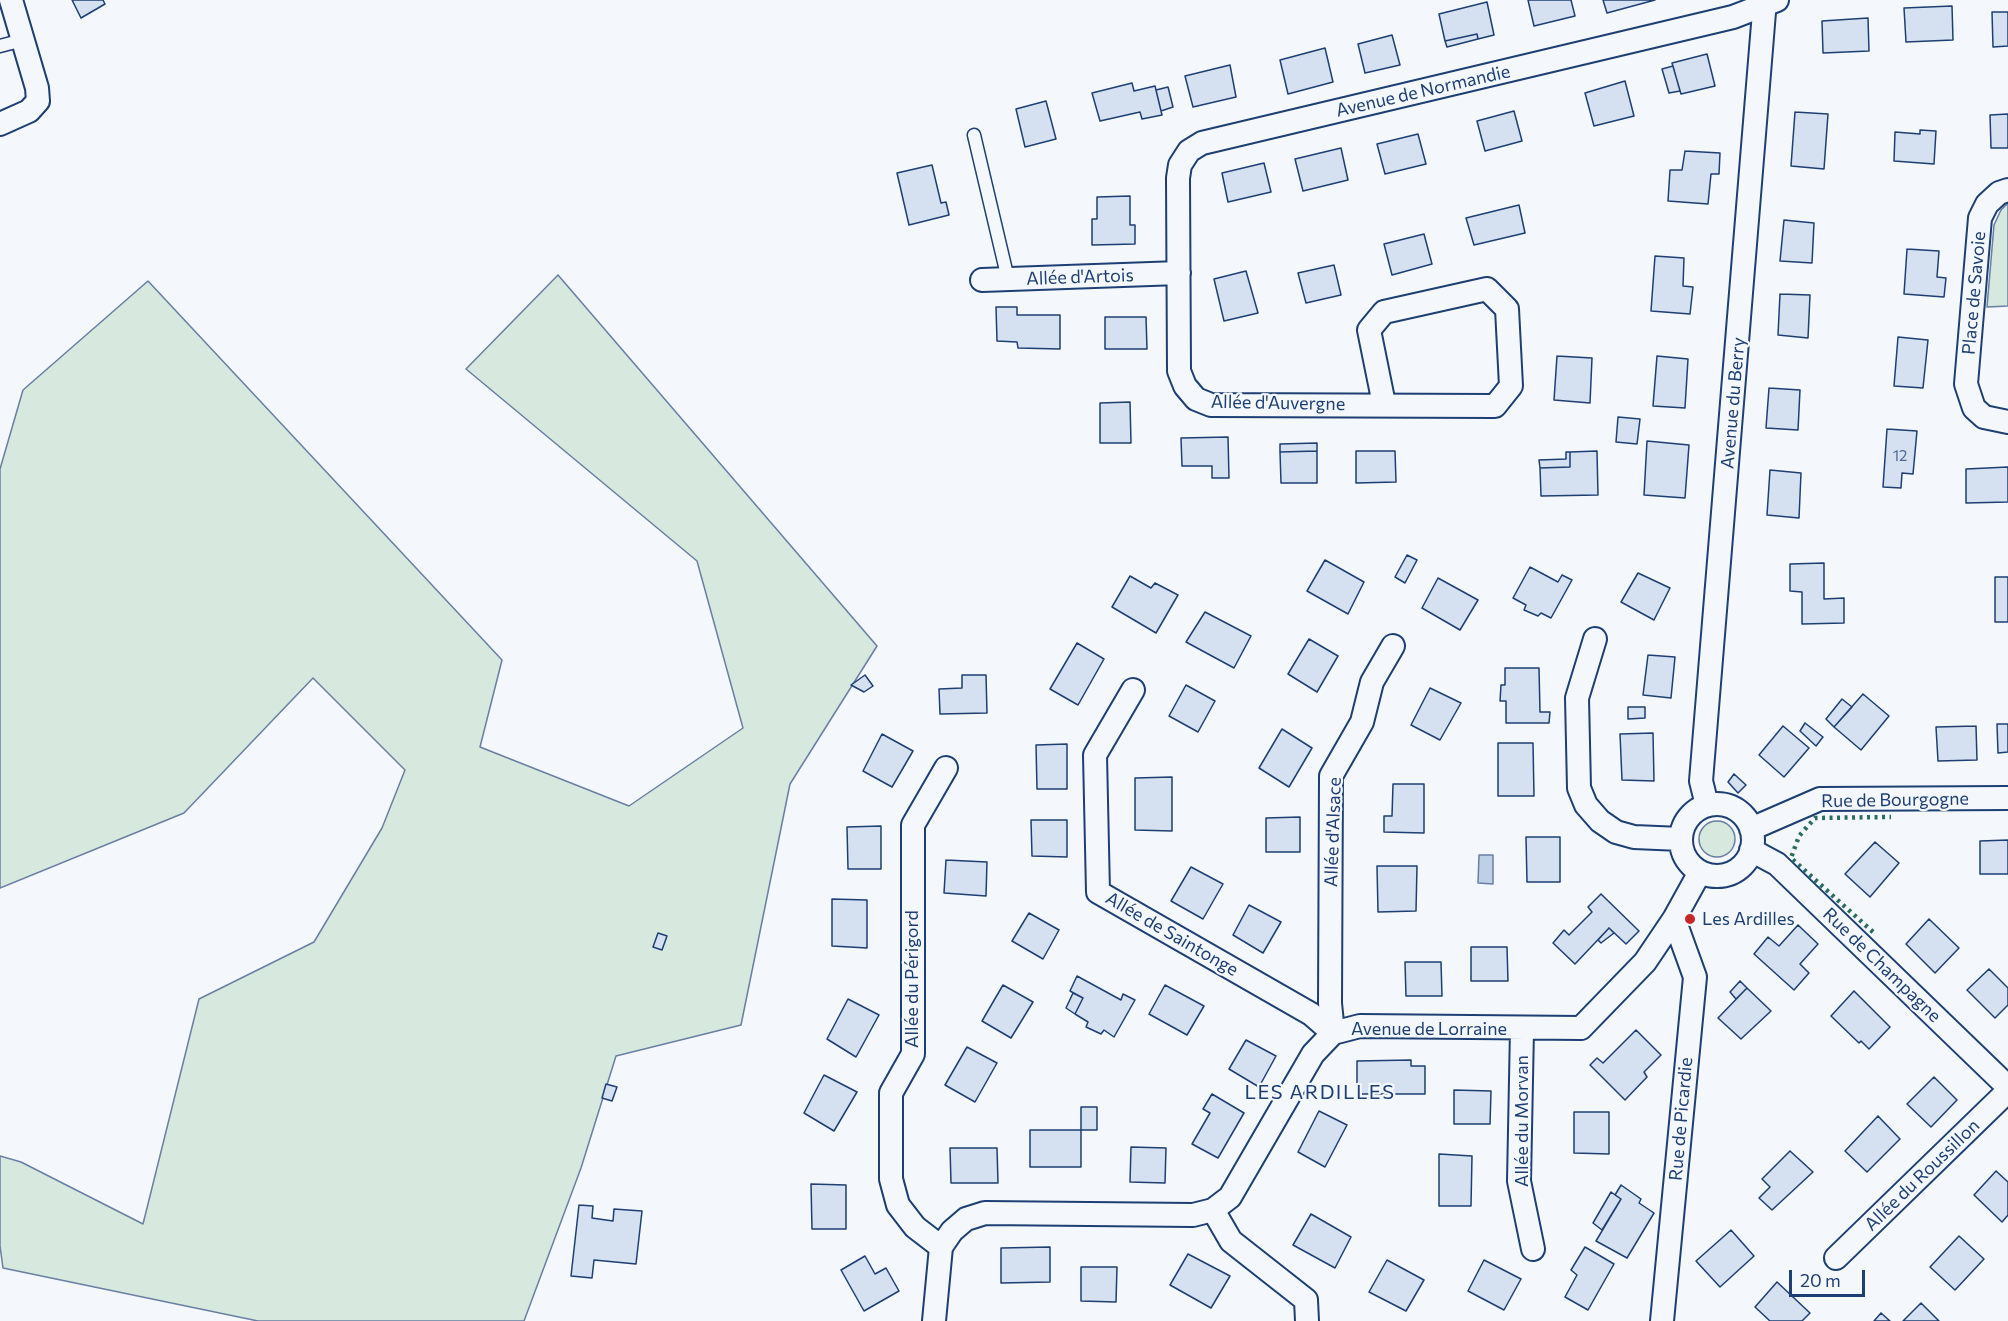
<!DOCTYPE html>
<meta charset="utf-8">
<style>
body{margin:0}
#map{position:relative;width:2008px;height:1321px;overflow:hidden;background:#f4f7fb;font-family:Commissioner,sans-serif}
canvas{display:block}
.scale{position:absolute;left:1789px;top:1270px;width:76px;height:27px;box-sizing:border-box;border:3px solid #1d3f73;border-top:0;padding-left:8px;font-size:18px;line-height:21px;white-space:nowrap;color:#1d3f73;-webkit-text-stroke:4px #f4f7fb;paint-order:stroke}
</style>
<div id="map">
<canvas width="2008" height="1321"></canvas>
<div class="scale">20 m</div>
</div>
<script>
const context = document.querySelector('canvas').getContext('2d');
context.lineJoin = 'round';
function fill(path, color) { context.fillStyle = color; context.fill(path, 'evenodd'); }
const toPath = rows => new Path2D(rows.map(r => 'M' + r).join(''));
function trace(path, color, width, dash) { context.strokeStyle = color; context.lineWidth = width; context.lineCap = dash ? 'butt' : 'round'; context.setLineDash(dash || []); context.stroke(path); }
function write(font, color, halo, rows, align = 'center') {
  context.font = font + ' Commissioner,sans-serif'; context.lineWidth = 4.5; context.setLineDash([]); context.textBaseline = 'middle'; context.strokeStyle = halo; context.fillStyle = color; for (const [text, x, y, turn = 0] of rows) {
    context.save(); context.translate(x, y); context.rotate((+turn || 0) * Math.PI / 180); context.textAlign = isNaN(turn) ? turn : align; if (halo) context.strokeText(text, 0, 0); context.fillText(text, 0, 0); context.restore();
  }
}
const green = toPath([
 [2008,203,2008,306,1987,307,1994,225,2001,210,2008,203],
 [558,275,877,646,790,784,741,1025,616,1056,581,1168,524,1321,258,1321,3,1268,0,1246,0,1156,21,1162,143,1224,199,999,314,942,382,828,405,770,313,678,184,813,0,888,0,469,23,390,148,281,502,660,480,747,629,806,743,728,697,561,466,369,558,275],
 '1699 839a18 18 0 1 1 36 0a18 18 0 1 1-36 0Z'
]);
fill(green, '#d7e8df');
trace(green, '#687fa3', 1.5);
const water = toPath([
 [1479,855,1493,855,1493,884,1478,883,1479,855]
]);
fill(water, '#bed0e5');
trace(water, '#687fa3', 1.5);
const building = toPath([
 [72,0,103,0,105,4,81,18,72,0],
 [1528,0,1571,0,1575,16,1534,26,1528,0],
 [1603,0,1655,0,1607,13,1603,0],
 [1487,2,1494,35,1478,39,1477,34,1445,41,1439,14,1487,2],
 [1952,6,1953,40,1906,42,1904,8,1952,6],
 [1992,12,2008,12,2008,46,1993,47,1992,12],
 [1868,18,1869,51,1823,53,1822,21,1868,18],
 [1477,34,1478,39,1447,47,1445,41,1477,34],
 [1392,35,1400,65,1365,73,1358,44,1392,35],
 [1325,48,1333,82,1288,94,1280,60,1325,48],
 [1707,54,1715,86,1681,94,1672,63,1707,54],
 [1230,65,1236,97,1193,107,1185,76,1230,65],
 [1673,66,1680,91,1669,93,1662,69,1673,66],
 [1625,81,1634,116,1594,126,1585,93,1625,81],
 [1132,83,1134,91,1155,86,1162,115,1142,119,1140,112,1100,121,1092,93,1132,83],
 [1168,87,1173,107,1161,111,1156,90,1168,87],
 [1046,101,1056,139,1025,147,1016,109,1046,101],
 [1514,111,1522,141,1485,151,1477,121,1514,111],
 [1795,112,1828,114,1824,169,1791,166,1795,112],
 [2008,114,2008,148,1991,148,1990,115,2008,114],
 [1920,130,1936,131,1934,164,1894,161,1895,132,1920,134,1920,130],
 [1418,134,1426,164,1385,174,1377,144,1418,134],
 [1341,148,1348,180,1303,191,1295,159,1341,148],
 [1685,151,1720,153,1719,174,1711,174,1708,204,1668,201,1670,170,1682,170,1685,151],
 [1264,163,1271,192,1228,202,1222,173,1264,163],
 [932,165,941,203,946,202,949,215,909,225,897,173,932,165],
 [1130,196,1130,225,1135,225,1135,244,1092,245,1092,219,1097,219,1097,197,1130,196],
 [1519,205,1525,233,1474,245,1466,218,1519,205],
 [1784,220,1814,223,1812,263,1780,261,1784,220],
 [1424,234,1432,264,1392,275,1384,244,1424,234],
 [1907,249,1939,251,1937,277,1946,278,1944,297,1904,294,1907,249],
 [1655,256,1684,258,1683,286,1693,287,1690,314,1651,311,1655,256],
 [1334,265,1341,295,1306,303,1298,273,1334,265],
 [1246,271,1258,313,1224,321,1214,279,1246,271],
 [1780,294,1810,295,1808,338,1778,335,1780,294],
 [996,307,1017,307,1017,315,1060,315,1060,349,1018,348,1017,342,997,341,996,307],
 [1105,317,1146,317,1147,349,1105,349,1105,317],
 [1898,337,1928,340,1923,388,1894,386,1898,337],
 [1557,356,1592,358,1590,403,1554,400,1557,356],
 [1657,356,1688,359,1685,408,1653,406,1657,356],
 [1769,388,1800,390,1798,430,1766,428,1769,388],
 [1130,402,1131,443,1100,443,1100,403,1130,402],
 [1618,417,1640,419,1637,444,1616,442,1618,417],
 [1887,429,1917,431,1913,474,1902,473,1901,488,1883,487,1887,429],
 [1228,437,1229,478,1212,478,1212,466,1182,466,1181,438,1228,437],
 [1647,441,1689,445,1685,498,1644,495,1647,441],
 [1317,443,1317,451,1280,452,1280,444,1317,443],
 [1317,451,1317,483,1281,483,1280,452,1317,451],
 [1356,451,1395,451,1396,482,1356,483,1356,451],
 [1597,451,1598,495,1541,496,1540,468,1570,467,1570,452,1597,451],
 [1566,452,1570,452,1570,467,1540,468,1539,460,1566,459,1566,452],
 [2008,467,2008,502,1966,503,1966,469,2008,467],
 [1770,470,1801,473,1799,518,1767,515,1770,470],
 [1407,555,1417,560,1405,583,1395,577,1407,555],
 [1325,560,1364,582,1348,614,1307,591,1325,560],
 [1824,563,1824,599,1844,598,1844,623,1802,624,1802,592,1790,591,1790,564,1824,563],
 [1530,567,1558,582,1562,575,1572,580,1551,618,1541,613,1538,616,1524,610,1526,605,1513,598,1530,567],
 [1638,573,1670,588,1654,620,1621,602,1638,573],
 [1130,576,1151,588,1155,583,1178,595,1156,633,1112,607,1130,576],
 [1995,577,2008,577,2008,622,1995,622,1995,577],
 [1438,578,1478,600,1460,630,1422,608,1438,578],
 [1205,612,1251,636,1234,668,1186,642,1205,612],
 [1309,639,1338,656,1317,692,1288,674,1309,639],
 [1077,643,1104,659,1078,705,1050,689,1077,643],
 [1648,655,1675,657,1671,698,1643,695,1648,655],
 [1505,668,1539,668,1540,712,1550,712,1549,723,1506,723,1506,701,1500,701,1501,685,1505,685,1505,668],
 [865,675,873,686,864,692,851,685,865,675],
 [962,675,986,675,987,713,940,714,939,689,962,688,962,675],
 [1186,685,1215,701,1198,732,1169,716,1186,685],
 [1430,688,1461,703,1440,740,1411,725,1430,688],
 [1863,694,1889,716,1861,750,1834,727,1863,694],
 [1842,699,1852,707,1834,727,1826,719,1842,699],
 [1628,707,1645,707,1645,718,1628,719,1628,707],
 [1805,723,1823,737,1816,746,1800,731,1805,723],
 [1997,724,2008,724,2008,752,1998,753,1997,724],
 [1783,726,1809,748,1784,777,1759,755,1783,726],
 [1976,726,1977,760,1938,761,1936,727,1976,726],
 [1282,729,1312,748,1289,787,1259,768,1282,729],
 [1653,733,1654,781,1622,780,1620,734,1653,733],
 [882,734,913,751,892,787,863,771,882,734],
 [1498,743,1533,743,1534,796,1498,796,1498,743],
 [1067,744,1067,789,1037,789,1036,745,1067,744],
 [1734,774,1746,785,1738,793,1728,782,1734,774],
 [1172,777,1172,831,1135,830,1135,778,1172,777],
 [1393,784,1424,784,1424,833,1384,832,1384,816,1392,816,1393,784],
 [1300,817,1300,852,1266,852,1266,818,1300,817],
 [1031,820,1067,820,1067,857,1032,856,1031,820],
 [881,826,881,869,848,869,847,827,881,826],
 [1526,837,1560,837,1560,882,1527,882,1526,837],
 [2008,840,2008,874,1980,874,1980,841,2008,840],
 [1875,842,1899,863,1870,897,1845,874,1875,842],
 [946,860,987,862,986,896,944,893,946,860],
 [1377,866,1417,866,1416,911,1378,912,1377,866],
 [1191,867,1223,884,1203,919,1171,901,1191,867],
 [1601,894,1639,931,1626,944,1609,928,1575,964,1553,943,1564,930,1569,935,1592,912,1588,907,1601,894],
 [832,899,867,900,867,948,832,946,832,899],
 [1249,905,1281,922,1263,953,1233,935,1249,905],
 [1029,913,1059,930,1043,959,1012,941,1029,913],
 [1929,919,1959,948,1935,973,1906,944,1929,919],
 [1798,925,1818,944,1800,964,1809,973,1794,990,1754,954,1768,937,1779,946,1798,925],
 [1609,928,1614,933,1601,943,1598,940,1609,928],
 [658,933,667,936,662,950,653,947,658,933],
 [1471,947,1507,947,1508,981,1471,981,1471,947],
 [1405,962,1441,962,1442,996,1406,996,1405,962],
 [1989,969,2008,988,2008,1005,1995,1018,1967,990,1989,969],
 [1077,976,1121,1000,1123,994,1135,1000,1114,1037,1104,1030,1101,1034,1086,1027,1088,1022,1075,1014,1083,998,1070,991,1077,976],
 [1740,981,1747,988,1736,999,1730,992,1740,981],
 [1003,985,1033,1002,1011,1038,982,1021,1003,985],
 [1165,985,1204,1006,1187,1035,1149,1014,1165,985],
 [1747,988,1771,1011,1741,1039,1718,1018,1747,988],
 [1854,991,1890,1027,1869,1049,1861,1041,1859,1043,1831,1016,1854,991],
 [1073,993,1083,998,1075,1014,1066,1008,1073,993],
 [848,999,879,1015,856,1057,827,1039,848,999],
 [1636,1030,1661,1055,1644,1072,1647,1077,1625,1100,1590,1065,1597,1058,1603,1063,1636,1030],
 [1246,1040,1276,1056,1259,1087,1229,1069,1246,1040],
 [967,1047,997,1063,975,1102,945,1085,967,1047],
 [1411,1060,1411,1066,1425,1066,1425,1094,1357,1094,1357,1061,1411,1060],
 [824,1075,857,1092,834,1131,804,1113,824,1075],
 [1934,1077,1957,1100,1931,1127,1907,1104,1934,1077],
 [606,1084,617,1087,612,1101,602,1098,606,1084],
 [1454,1090,1491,1091,1490,1124,1454,1124,1454,1090],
 [1212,1094,1244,1113,1218,1158,1192,1144,1210,1113,1203,1109,1212,1094],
 [1081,1107,1097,1107,1097,1130,1081,1130,1081,1107],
 [1319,1111,1347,1125,1325,1167,1298,1152,1319,1111],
 [1574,1112,1609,1112,1609,1154,1574,1153,1574,1112],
 [1878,1116,1900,1139,1867,1172,1845,1151,1878,1116],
 [1030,1130,1081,1130,1081,1167,1030,1167,1030,1130],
 [1131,1147,1166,1148,1165,1183,1130,1182,1131,1147],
 [950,1148,997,1148,998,1183,951,1183,950,1148],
 [1790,1151,1813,1172,1772,1210,1759,1198,1770,1187,1762,1179,1790,1151],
 [1439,1154,1472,1156,1471,1206,1439,1206,1439,1154],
 [1996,1171,2008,1182,2008,1215,2002,1222,1974,1195,1996,1171],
 [811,1184,846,1185,846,1229,812,1229,811,1184],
 [1621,1185,1641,1199,1639,1203,1654,1213,1627,1258,1596,1241,1621,1199,1615,1195,1621,1185],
 [1611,1192,1621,1199,1602,1230,1593,1223,1611,1192],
 [579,1205,593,1206,592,1218,613,1221,614,1209,642,1211,636,1264,594,1260,592,1278,571,1276,579,1205],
 [1311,1214,1351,1237,1335,1268,1293,1245,1311,1214],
 [1731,1230,1754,1256,1720,1287,1696,1261,1731,1230],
 [1959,1236,1984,1259,1955,1290,1930,1267,1959,1236],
 [1050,1247,1050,1282,1001,1283,1001,1248,1050,1247],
 [1585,1247,1614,1264,1588,1310,1565,1297,1577,1275,1571,1270,1585,1247],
 [1188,1254,1230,1276,1211,1308,1170,1285,1188,1254],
 [865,1256,875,1274,886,1268,899,1291,864,1311,841,1270,865,1256],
 [1387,1260,1424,1280,1406,1311,1369,1292,1387,1260],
 [1484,1260,1521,1279,1504,1310,1468,1291,1484,1260],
 [1081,1267,1117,1267,1116,1302,1081,1301,1081,1267],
 [1777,1282,1810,1313,1802,1321,1770,1321,1755,1307,1777,1282],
 [1921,1303,1939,1321,1903,1321,1921,1303],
 [1881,1313,1890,1321,1874,1321,1881,1313]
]);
fill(building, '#d5e0f0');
trace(building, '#1d3f73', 1.5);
const service = toPath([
 [0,46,23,40],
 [974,135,1008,279]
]);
const minor = toPath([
 [0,124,29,111,38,101,37,88,11,0],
 [2008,190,1999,193,1987,204,1980,218,1966,384,1974,408,1984,417,2008,422],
 [982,280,1179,273],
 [1384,404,1369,330,1384,312,1487,289,1507,309,1511,386,1495,406,1211,405,1196,399,1185,386,1179,371,1178,178,1180,165,1189,151,1202,143,1733,17,1777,0],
 [1595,639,1577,698,1579,788,1586,805,1600,821,1616,832,1634,837,1681,839],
 [1133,690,1095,755,1098,892,1311,1014,1333,1033],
 '1681 840a36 36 0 1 1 72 0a36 36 0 1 1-72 0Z',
 [1707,805,1701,781,1765,0],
 [1751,829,1820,799,2008,798],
 [1751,850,1777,864,2008,1087],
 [1522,1029,1519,1181,1533,1249],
 [1333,1033,1330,1003,1331,776,1362,722,1372,682,1393,646],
 [1213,1210,1231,1241,1306,1300,1307,1321],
 [941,1247,915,1227,898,1205,891,1179,891,1093,913,1054,913,825,946,768],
 [1836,1258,2008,1091],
 [934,1321,941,1247,952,1231,966,1219,985,1213,1193,1215,1213,1210,1230,1197,1313,1054,1333,1033,1360,1026,1581,1028,1645,962,1674,919,1700,872],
 [1662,1321,1695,977,1674,919]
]);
trace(service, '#1d3f73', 15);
trace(minor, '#1d3f73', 26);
trace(service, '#f4f7fb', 12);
trace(minor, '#f4f7fb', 22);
trace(toPath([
 [1873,932,1791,858,1799,836,1815,818,1891,817]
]), '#2c6c60', 4.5, [3, 4.5]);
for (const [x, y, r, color] of [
 [1690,919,6,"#c62828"]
]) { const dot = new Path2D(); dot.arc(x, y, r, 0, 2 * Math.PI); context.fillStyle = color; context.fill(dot); trace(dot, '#f4f7fb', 2); }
write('15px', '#4b6792', null, [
 ["12",1900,456]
]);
write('18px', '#1d3f73', '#f4f7fb', [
 ["Avenue de Normandie",1423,91,-13],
 ["Allée d'Artois",1080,277,-2],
 ["Place de Savoie",1974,293,-85],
 ["Allée d'Auvergne",1278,403,1],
 ["Avenue du Berry",1733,403,-85],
 ["Rue de Bourgogne",1895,800,-1],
 ["Allée d'Alsace",1333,832,-88],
 ["Allée de Saintonge",1172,934,30],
 ["Rue de Champagne",1882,965,44],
 ["Allée du Périgord",912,979,-90],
 ["Avenue de Lorraine",1429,1029],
 ["Rue de Picardie",1681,1119,-85],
 ["Allée du Morvan",1522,1121,-90],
 ["Allée du Roussillon",1922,1175,-44]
]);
write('18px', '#1d3f73', '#f4f7fb', [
 ["Les Ardilles",1702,919]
], 'left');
context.letterSpacing = '1.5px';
write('20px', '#1d3f73', '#f4f7fb', [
 ["LES ARDILLES",1320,1092]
]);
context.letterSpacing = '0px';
</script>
